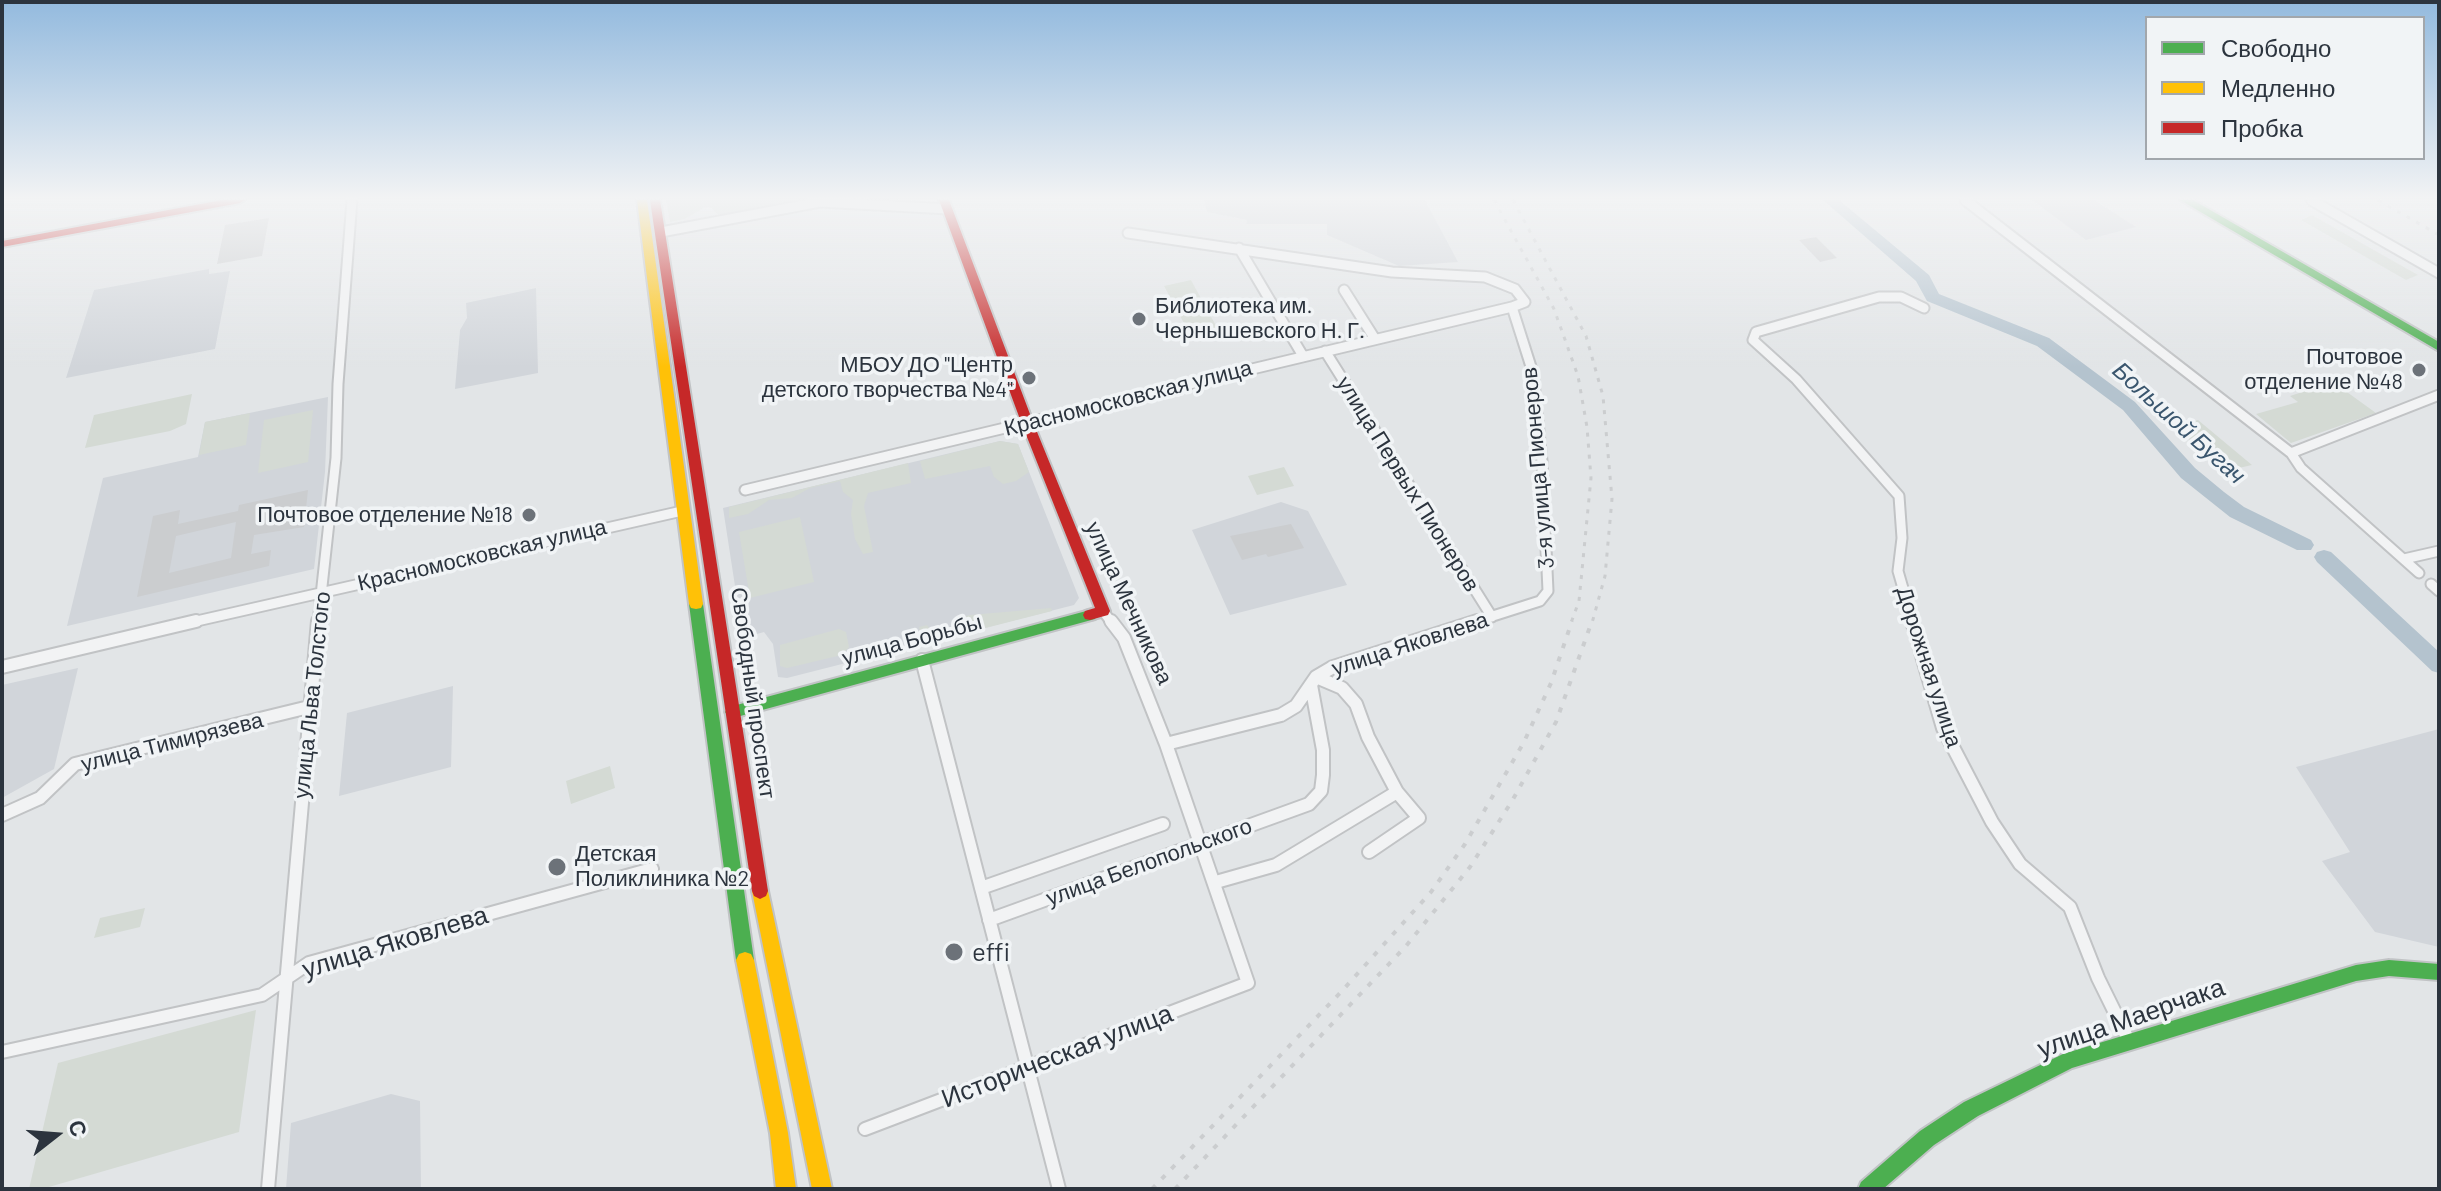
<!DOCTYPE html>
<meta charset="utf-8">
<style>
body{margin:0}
#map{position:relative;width:2441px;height:1191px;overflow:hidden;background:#e2e5e7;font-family:Barlow,sans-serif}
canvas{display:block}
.frame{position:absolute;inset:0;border:4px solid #2c343e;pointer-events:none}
.legend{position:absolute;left:2145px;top:16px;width:280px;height:144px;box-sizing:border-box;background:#f1f4f6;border:2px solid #a2a7ac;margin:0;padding:10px 14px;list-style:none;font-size:24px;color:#2c343e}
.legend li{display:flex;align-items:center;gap:16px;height:40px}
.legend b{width:40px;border:2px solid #a2a7ac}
.north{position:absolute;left:16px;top:1095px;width:80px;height:80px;-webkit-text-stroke:6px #f1f4f6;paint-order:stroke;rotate:73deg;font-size:22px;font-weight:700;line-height:32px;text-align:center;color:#2c343e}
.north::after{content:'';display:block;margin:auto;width:28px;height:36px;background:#2c343e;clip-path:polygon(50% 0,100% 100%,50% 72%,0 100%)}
</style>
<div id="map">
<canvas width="2441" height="1191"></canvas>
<div class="frame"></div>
<ul class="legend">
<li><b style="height:10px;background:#4caf50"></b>Свободно</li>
<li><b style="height:10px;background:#ffc107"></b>Медленно</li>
<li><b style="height:10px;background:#c62828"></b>Пробка</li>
</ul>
<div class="north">С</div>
</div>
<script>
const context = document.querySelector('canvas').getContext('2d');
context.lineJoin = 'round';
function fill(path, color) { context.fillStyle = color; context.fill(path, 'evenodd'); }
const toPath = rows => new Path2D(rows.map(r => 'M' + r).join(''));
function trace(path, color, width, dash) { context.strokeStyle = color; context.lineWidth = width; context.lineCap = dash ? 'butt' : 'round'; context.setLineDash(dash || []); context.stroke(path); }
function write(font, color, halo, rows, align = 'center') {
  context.font = font + ' Barlow,sans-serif'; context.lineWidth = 7; context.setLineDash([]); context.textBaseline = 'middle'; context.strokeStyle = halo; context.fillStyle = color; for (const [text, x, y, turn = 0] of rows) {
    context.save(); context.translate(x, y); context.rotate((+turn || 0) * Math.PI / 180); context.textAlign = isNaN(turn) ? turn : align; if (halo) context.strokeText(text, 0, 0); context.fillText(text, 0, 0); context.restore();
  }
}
fill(toPath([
 [1204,200,1425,200,1458,262,1399,266,1327,235,1327,224,1246,224,1247,220,1207,212],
 [2032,200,2094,200,2136,227,2086,240],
 [209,269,209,274,230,271,215,349,66,378,94,290],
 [536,288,538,373,455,389,460,330,467,318,466,303],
 [328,397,325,472,314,569,67,626,103,478,198,457,205,422],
 [1000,441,1018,444,1079,598,1074,605,787,678,778,677,773,644,764,632,743,638,723,508],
 [1281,502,1308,511,1347,585,1230,615,1192,530],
 [78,668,54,769,2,798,2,685],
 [453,686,451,767,339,796,347,713],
 [2439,729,2439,947,2375,932,2322,861,2350,852,2296,767],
 [391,1094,420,1101,421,1189,286,1189,291,1123]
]), '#d1d5da');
fill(toPath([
 [666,200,808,200,729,215,717,214,712,208,705,207,685,219,670,222],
 [2312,215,2418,275,2406,280,2301,220],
 [1191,280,1220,333,1193,340,1164,286],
 [2333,382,2376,413,2291,443,2256,414,2298,402,2290,396],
 [192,394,186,424,170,431,85,448,94,415],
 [313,410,308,462,258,473,264,420],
 [250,413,246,445,199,455,205,422],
 [2198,420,2252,465,2221,472,2175,425],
 [1000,441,1018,444,1029,472,1016,481,1003,484,994,477,990,466,925,479,920,461],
 [908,463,911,483,868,493,864,506,873,552,863,554,855,539,851,514,853,500,843,492,840,481,810,488,792,498,769,500,748,514,729,518,729,507],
 [1284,467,1294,486,1257,495,1248,476],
 [800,517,814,582,750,598,739,532],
 [1051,608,1052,611,923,644,919,627,927,625,932,632,956,626,959,618,970,615],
 [839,629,846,632,849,647,842,655,787,668,780,666,780,645],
 [610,766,615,788,571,804,566,781],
 [145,908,140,927,94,938,100,918],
 [256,1010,239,1132,42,1189,29,1189,58,1063]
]), '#d4dad4');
fill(toPath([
 [1823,200,1839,200,1929,275,1939,294,2049,338,2135,402,2195,468,2224,492,2244,507,2311,540,2314,545,2311,550,2297,550,2230,517,2181,478,2123,410,2037,346,1927,301,1916,281,1823,200],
 [2324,550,2331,552,2439,652,2439,673,2432,671,2317,562,2314,557,2317,552,2324,550]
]), '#b4c3ce');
fill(toPath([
 [269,218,262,256,217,264,225,225],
 [1816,237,1837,258,1820,262,1799,240],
 [308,490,304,527,254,535,251,554,271,550,269,566,137,597,153,516,180,510,178,524,238,511,239,505],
 [236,522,231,558,169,573,176,536],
 [1291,524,1304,548,1268,557,1266,554,1242,560,1230,536]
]), '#cbcdcf');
const streetFar1 = toPath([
 [1965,200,2291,453,2301,468,2419,573],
 [2311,200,2439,273],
 [661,232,820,202,948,209],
 [1128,233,1392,272,1485,277,1515,289,1525,302,1512,307,1533,373,1542,461,1548,591,1540,601,1471,623],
 [1239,248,1303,356],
 [1344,290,1375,339],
 [1325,351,1492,617],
 [2291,453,2439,395],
 [745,490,1512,307],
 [2404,559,2439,551],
 [2431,584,2439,591],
 [1103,611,1112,623],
 [188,623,682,511],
 [318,623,336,458,338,384,352,200],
 [1913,623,1898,571,1902,538,1899,496,1796,379,1753,340,1756,332,1879,297,1901,297,1924,308]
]);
const street = toPath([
 [1912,621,1943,728,1992,822,2020,864,2070,907,2098,978,2129,1041],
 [922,660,1059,1189],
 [2,667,196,621],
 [1316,677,1342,688,1356,704,1368,737,1397,792],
 [1166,744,1281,715,1296,706,1316,677,1333,667,1477,621],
 [2,815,40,798,75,764,309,707],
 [1216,882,1276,865,1397,792,1419,818,1369,852],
 [981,888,1163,824],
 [989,920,1309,804,1321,791,1323,775,1323,750,1311,685],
 [2,1052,262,995,309,963,652,869],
 [865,1129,1248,983,1166,744,1124,638,1111,621],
 [268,1189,318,621]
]);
const fast = toPath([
 [2180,200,2193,200,2439,342,2439,351,2180,200],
 [696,599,701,600,703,604,754,960,751,966,745,968,739,966,736,960,689,604,691,600,696,599],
 [1090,610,1095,611,1097,615,1095,619,733,718,728,716,725,712,728,708,733,706,1090,610],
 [2389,960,2439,964,2439,980,2389,976,2356,981,2072,1068,1978,1116,1934,1145,1883,1189,1858,1189,1861,1182,1920,1131,1964,1102,2063,1054,2356,965,2389,960]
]);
const slow = toPath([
 [637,200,647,200,703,604,701,608,696,609,691,608,689,604,637,200],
 [760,883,766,886,768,891,832,1189,812,1189,752,891,754,886,760,883],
 [745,952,751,954,754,960,788,1133,796,1189,776,1189,770,1133,736,960,739,954,745,952]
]);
const jam = toPath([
 [222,200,245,200,240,203,2,247,2,241,222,200],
 [650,200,660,200,768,891,766,896,760,899,754,896,752,891,650,200],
 [939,200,949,200,1033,422,1110,611,1108,615,1090,620,1085,619,1083,615,1085,611,1095,608,1021,422,939,200]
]);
trace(streetFar1, '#c1c3c5', 13);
trace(street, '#c1c3c5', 16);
trace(fast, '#c1c3c5', 4);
trace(slow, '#c1c3c5', 4);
trace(jam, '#c1c3c5', 4);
trace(streetFar1, '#f2f3f4', 9);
trace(street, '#f2f3f4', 12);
fill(fast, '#4caf50');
fill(slow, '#ffc107');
fill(jam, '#c62828');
trace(toPath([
 [1494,200,1554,309,1578,376,1587,427,1591,478,1579,601,1571,623],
 [1513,200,1586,336,1603,396,1612,499,1605,576,1592,623],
 [2378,200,2439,235]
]), '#cbcdcf', 3, [4, 7]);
trace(toPath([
 [1152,1189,1341,992,1431,892,1465,844,1524,742,1551,683,1572,621],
 [1175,1189,1406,946,1470,867,1512,801,1556,722,1592,621]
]), '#cbcdcf', 4, [5, 9]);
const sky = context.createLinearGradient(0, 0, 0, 367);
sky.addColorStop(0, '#93bade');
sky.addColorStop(0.54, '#f2f3f4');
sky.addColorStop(1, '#f2f3f400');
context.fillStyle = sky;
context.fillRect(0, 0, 2441, 367);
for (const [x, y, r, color] of [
 [1139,319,8,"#6c7279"],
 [2419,370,8,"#6c7279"],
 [1029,378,8,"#6c7279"],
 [529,515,8,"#6c7279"],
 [557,867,10,"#6c7279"],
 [954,952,10,"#6c7279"]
]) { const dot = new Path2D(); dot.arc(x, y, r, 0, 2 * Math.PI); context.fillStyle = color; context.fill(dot); trace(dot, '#f1f4f6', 3); }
write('22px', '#2c343e', '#f1f4f6', [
 ["Библиотека им.",1155,306,"left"],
 ["Чернышевского Н. Г.",1155,331,"left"],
 ["Почтовое",2403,357],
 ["отделение №48",2403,382],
 ["МБОУ ДО \"Центр",1013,365],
 ["детского творчества №4\"",1013,390],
 ["Почтовое отделение №18",513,515],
 ["Детская",575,854,"left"],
 ["Поликлиника №2",575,879,"left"]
], 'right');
write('22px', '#2c343e', '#f1f4f6', [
 ["Красномосковская улица",1128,398,-14],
 ["3-я улица Пионеров",1538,468,-95],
 ["улица Первых Пионеров",1408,484,58],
 ["Красномосковская улица",482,555,-13],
 ["улица Мечникова",1129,603,65],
 ["улица Борьбы",912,640,-15],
 ["улица Яковлева",1410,644,-18],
 ["Дорожная улица",1929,667,72],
 ["Свободный проспект",753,693,82],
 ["улица Льва Толстого",312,695,-84],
 ["улица Тимирязева",172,742,-14],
 ["улица Белопольского",1149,862,-20]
]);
write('italic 24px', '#3a566e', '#f1f4f6', [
 ["Большой Бугач",2179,423,42]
]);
write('26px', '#2c343e', '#f1f4f6', [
 ["улица Яковлева",395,942,-17],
 ["улица Маерчака",2131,1018,-19],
 ["Историческая улица",1057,1056,-21]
]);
write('26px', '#2c343e', '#f1f4f6', [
 ["effi",972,952]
], 'left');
</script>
